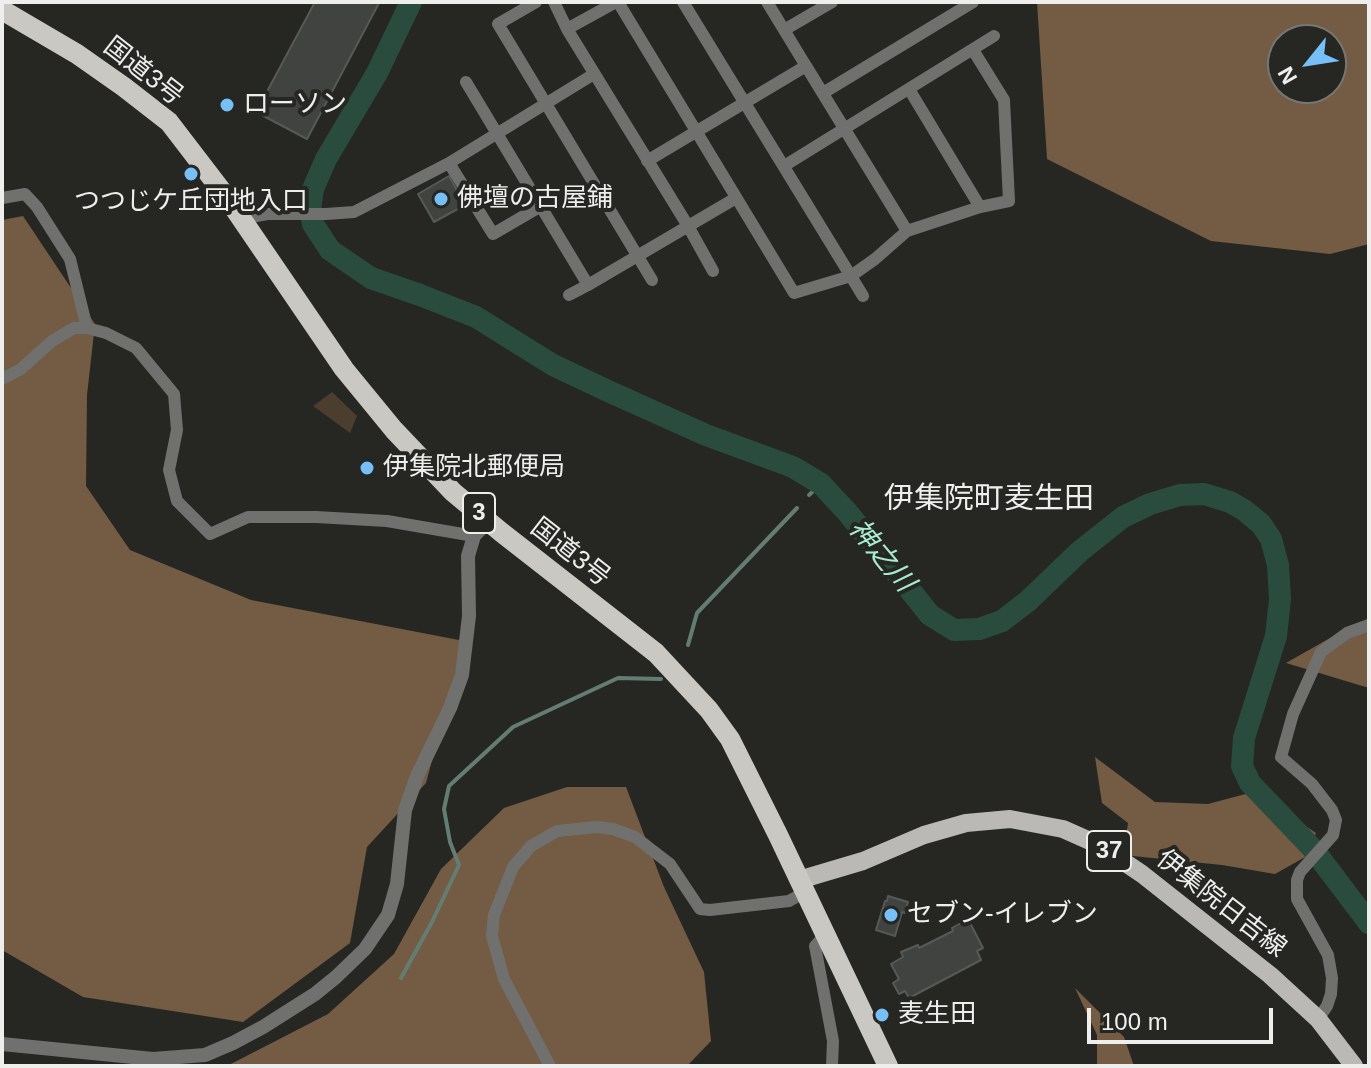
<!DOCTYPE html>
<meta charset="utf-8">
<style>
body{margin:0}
#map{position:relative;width:1371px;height:1068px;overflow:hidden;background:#262723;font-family:Helvetica,sans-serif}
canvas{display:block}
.frame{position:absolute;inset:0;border:4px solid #eeefed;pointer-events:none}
.north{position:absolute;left:1267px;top:24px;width:80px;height:80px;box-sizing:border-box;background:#262723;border:2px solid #767774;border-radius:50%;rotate:240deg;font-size:22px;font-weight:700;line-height:32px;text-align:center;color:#eeefed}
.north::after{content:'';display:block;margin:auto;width:28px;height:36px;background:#76c0f7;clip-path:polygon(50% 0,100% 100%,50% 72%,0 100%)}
.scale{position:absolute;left:1087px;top:1008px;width:186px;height:36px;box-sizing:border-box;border:4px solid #eeefed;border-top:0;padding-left:10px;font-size:24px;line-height:28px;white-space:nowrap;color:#eeefed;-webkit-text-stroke:6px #262723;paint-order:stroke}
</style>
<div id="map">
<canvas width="1371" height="1068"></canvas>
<div class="frame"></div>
<div class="north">N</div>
<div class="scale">100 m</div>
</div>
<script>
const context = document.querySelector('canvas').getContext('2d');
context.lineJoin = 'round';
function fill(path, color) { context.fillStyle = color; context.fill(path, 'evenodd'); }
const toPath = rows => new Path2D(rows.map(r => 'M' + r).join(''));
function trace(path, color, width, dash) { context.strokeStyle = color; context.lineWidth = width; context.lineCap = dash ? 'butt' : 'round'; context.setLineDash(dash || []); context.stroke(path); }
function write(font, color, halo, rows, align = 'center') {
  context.font = font + ' Helvetica,"Noto Sans JP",sans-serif'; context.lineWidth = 8; context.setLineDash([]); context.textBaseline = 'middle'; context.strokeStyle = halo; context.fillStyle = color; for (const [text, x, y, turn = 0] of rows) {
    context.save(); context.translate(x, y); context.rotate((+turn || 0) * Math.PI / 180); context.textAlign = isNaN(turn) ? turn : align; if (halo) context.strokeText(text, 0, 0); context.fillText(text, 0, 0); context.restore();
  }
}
fill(toPath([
 [332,392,357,416,350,433,313,406]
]), '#4c3e2e');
fill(toPath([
 [1037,2,1369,2,1369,244,1330,254,1211,241,1047,159],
 [1283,40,1331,40,1331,88,1283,88],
 [23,216,95,324,87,395,86,486,130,550,251,600,464,641,426,783,367,847,350,943,243,1022,83,997,2,950,2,220],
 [1353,625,1369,630,1369,688,1286,663],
 [1095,757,1155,802,1208,804,1253,792,1316,833,1307,856,1275,874,1222,865,1123,855,1128,823,1102,803],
 [567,787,626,787,664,887,704,972,711,1041,687,1066,227,1066,328,1014,394,954,441,869,504,808],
 [1075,988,1124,1037,1134,1066,1097,1066,1097,1035]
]), '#735c43');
trace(toPath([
 [809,495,821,484],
 [688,645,697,613,797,508],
 [401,978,432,922,459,865,450,842,444,809,449,786,513,727,618,678,661,679]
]), '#647d73', 4);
trace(toPath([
 [411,2,377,73,326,159,313,189,310,209,313,224,330,250,371,278,420,295,476,317,553,365,608,391,706,435,793,467,821,484,848,513,930,615,954,630,979,629,1002,621,1028,601,1079,552,1123,517,1150,504,1180,495,1204,494,1230,502,1244,510,1261,524,1271,539,1278,565,1280,599,1276,636,1244,738,1242,766,1250,783,1313,849,1369,923]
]), '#294c3f', 22);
const building = toPath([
 [315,2,379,3,307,139,256,112,315,2],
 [449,176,465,205,434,222,418,194,449,176],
 [888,896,908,902,905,913,902,912,895,936,876,930,885,901,887,901,888,896],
 [968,919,983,948,977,951,981,960,909,998,905,991,899,994,893,983,899,979,891,964,903,957,901,952,918,945,919,948,953,931,952,928,968,919]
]);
fill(building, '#40433f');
trace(building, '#565a56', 2);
trace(toPath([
 [536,2,498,24,652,280],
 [554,2,567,29,688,226,713,271],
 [618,2,794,293,851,276,875,259,907,231,980,207,1009,201,1004,100,973,50],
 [683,2,863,296],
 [767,2,806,66],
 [567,29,616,2],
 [784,30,832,2],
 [466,82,588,285,736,198],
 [909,89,980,207],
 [823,93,973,2],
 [647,161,806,66,907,231],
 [449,163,493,234,541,206],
 [784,166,994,36],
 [2,198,25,194,37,207,70,259,87,328],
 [241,219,267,214,326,214,354,212,449,163,594,74],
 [569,295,588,285],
 [2,379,21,369,52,341,74,328,87,328,106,333,136,348,174,394,177,430,169,470,177,501,210,534,248,517,316,517,387,521,474,536],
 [825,935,815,946,833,1041,832,1066],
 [1318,1019,1327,1006,1331,994,1332,978,1328,955,1297,899,1297,880,1300,872,1333,835,1336,820,1332,810,1312,784,1281,757,1293,714,1321,652,1347,633,1369,625],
 [550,1066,504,979,492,936,494,915,513,867,531,846,557,831,597,827,613,829,635,837,670,864,700,909,710,910,789,901,805,892]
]), '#70706e', 12);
trace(toPath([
 [2,1044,153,1059,205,1055,233,1043,263,1027,315,994,336,977,365,949,388,915,397,884,405,810,418,774,450,708,462,675,469,616,468,556,474,536,488,521]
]), '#70706e', 14);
trace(toPath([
 [799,880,863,861,924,835,966,823,1010,819,1063,829,1099,845,1142,874,1270,975,1318,1019,1354,1066]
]), '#bab9b5', 18);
trace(toPath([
 [2,10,77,54,124,87,169,122,228,199,344,369,394,430,453,492,501,532,656,653,709,710,730,739,778,835,888,1066]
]), '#c9c8c3', 20);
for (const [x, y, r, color] of [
 [227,105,8,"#76c0f7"],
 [191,174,8,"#76c0f7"],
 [441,199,8,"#76c0f7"],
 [367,468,8,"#76c0f7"],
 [891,915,8,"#76c0f7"],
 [882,1015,8,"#76c0f7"]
]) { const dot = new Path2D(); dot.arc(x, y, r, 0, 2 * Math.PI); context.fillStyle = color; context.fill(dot); trace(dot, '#262723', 3); }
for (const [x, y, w] of [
 [479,513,32],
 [1109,851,44]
]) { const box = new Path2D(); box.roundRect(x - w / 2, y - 20, w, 40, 6); context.fillStyle = '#262723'; context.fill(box); trace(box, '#eeefed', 2); }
write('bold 24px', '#eeefed', null, [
 ["3",479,513],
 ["37",1109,851]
]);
write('26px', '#eeefed', '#262723', [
 ["国道3号",143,72,38],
 ["国道3号",570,553,38],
 ["伊集院日吉線",1221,904,38]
]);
write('26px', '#eeefed', '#262723', [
 ["ローソン",243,105],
 ["佛壇の古屋鋪",457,199],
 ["つつじケ丘団地入口",191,202,"center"],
 ["伊集院北郵便局",383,468],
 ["セブン-イレブン",907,915],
 ["麦生田",898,1015]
], 'left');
write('italic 28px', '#a8ebd1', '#262723', [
 ["神之川",881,556,50]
]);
write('30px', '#eeefed', '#262723', [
 ["伊集院町麦生田",989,500]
]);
</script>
